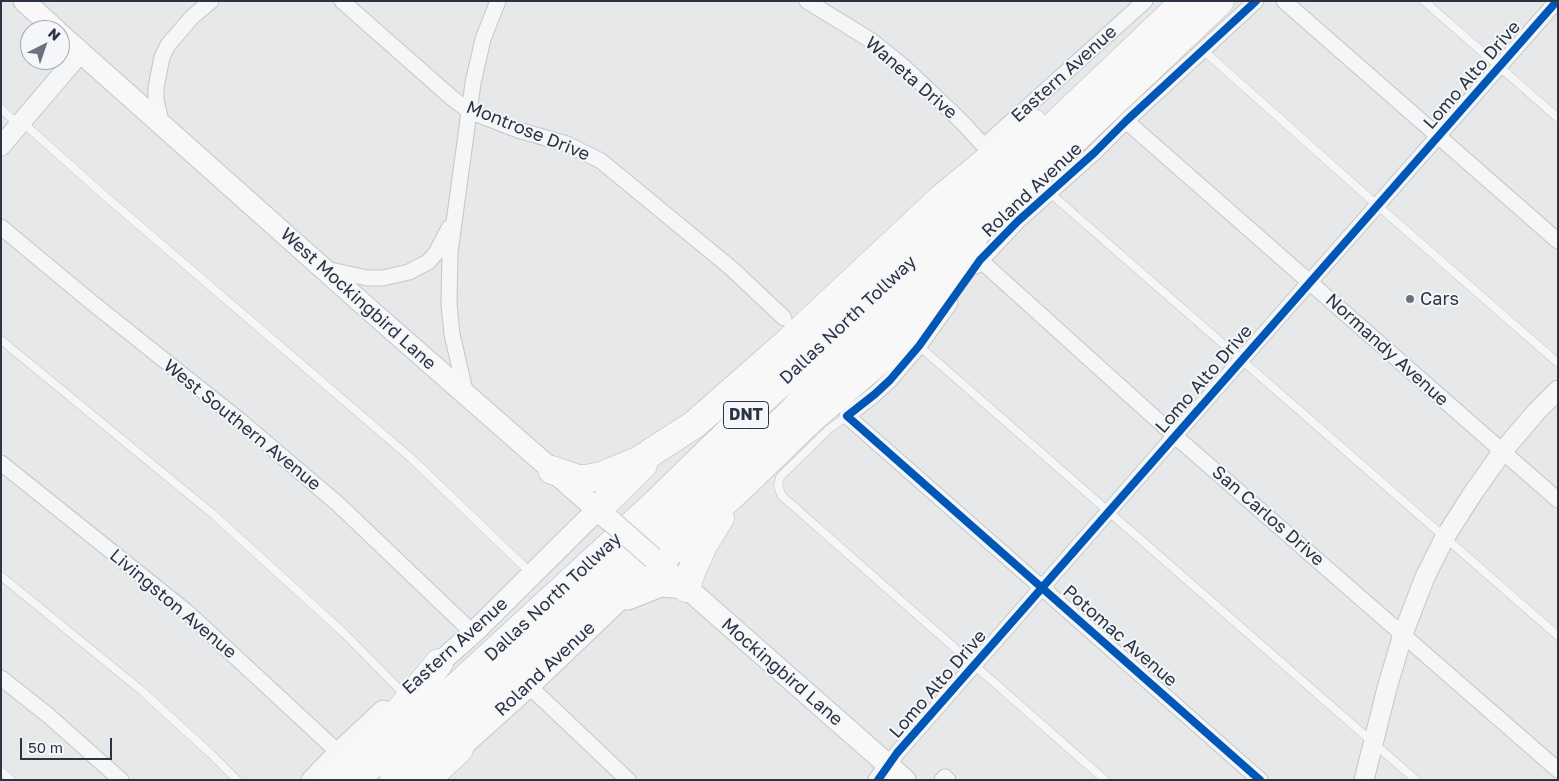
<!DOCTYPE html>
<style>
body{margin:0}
#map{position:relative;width:1559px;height:781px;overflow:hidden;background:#e6e8ea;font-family:"Golos Text",sans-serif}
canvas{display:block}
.frame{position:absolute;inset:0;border:2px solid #2b3445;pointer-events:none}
.north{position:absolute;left:20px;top:20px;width:50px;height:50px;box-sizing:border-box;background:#f4f6f9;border:1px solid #a4a8b1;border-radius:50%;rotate:41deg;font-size:14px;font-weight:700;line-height:20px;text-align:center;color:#2b3445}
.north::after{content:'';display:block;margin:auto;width:18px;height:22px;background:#6c737f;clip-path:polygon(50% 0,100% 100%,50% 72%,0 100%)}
.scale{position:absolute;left:20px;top:738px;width:92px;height:22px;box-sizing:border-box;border:2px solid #2b3445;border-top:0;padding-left:6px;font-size:15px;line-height:18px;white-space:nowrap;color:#2b3445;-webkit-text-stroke:4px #f4f6f9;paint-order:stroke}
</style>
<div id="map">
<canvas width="1559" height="781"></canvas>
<div class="frame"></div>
<div class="north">N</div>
<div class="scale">50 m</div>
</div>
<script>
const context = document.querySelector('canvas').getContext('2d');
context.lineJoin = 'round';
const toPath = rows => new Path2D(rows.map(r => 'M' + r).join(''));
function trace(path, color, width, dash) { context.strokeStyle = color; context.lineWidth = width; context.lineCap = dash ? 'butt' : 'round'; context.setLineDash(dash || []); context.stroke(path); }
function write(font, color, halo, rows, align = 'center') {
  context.font = font + ' "Golos Text",sans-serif'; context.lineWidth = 4; context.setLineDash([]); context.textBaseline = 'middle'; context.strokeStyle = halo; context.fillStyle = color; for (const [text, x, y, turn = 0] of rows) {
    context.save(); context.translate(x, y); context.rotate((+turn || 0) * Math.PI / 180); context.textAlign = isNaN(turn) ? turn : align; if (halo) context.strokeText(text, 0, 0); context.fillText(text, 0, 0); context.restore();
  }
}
const service = toPath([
 [1424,1,1558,118],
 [1203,50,1377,205,1558,363],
 [1,109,18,124],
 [22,122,105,196,411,458,531,573],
 [1050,193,1558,636],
 [1,340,214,515,345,634,403,693],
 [919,346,1416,780],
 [847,416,829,429,780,477,778,486,782,496,1105,780],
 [1,576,142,691,211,754,237,780],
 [1,771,11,780]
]);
const minor = toPath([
 [342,1,452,98,469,111,518,130,567,144,601,161,731,268,784,318],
 [807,1,872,41,903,66,961,121,984,146,1145,1],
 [1284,1,1558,241],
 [1126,121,1558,500],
 [162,126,156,100,156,87,162,57,168,45,192,17,211,1],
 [1,227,90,301,238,419,338,504,473,633],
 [980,260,1175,436,1558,770],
 [976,266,1018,221,1094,153,1126,121,1256,1],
 [326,269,367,278,383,278,409,272,428,262,436,253,449,228],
 [950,303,919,346,890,380,875,394,847,416,1260,780],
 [466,395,452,334,449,304,450,252,473,83,483,39,498,1],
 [1,463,187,612,338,752],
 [1,678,49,716,121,780],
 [529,686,628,780],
 [889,765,897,753,1242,359,1557,1],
 [942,780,945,777,948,780]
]);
const tertiary = toPath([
 [1,146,81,52],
 [311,780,338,752,383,710],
 [878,780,889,765],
 [1364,780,1387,688,1403,634,1425,577,1445,537,1473,493,1502,452,1536,412,1558,390]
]);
const secondary = toPath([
 [24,1,56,30],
 [60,34,372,312,609,520],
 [653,558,905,780],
 [628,599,661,586,686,588],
 [439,663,473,633,598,509],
 [459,749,529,686,658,563]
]);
const motorway = toPath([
 [552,470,578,479,585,479,601,476,638,461,695,424,788,342,942,198,1033,123],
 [598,509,643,465],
 [658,563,742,486,810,420,888,353,908,333,946,289,975,251],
 [686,588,692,570,704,544,720,518],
 [331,780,398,713,439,663],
 [355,780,653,506,765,397,832,337,1185,1],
 [394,780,681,511,785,419,844,358,1220,1],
 [426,780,459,749]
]);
trace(service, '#c4c6c8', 9);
trace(minor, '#c4c6c8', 17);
trace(tertiary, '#c4c6c8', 21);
trace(secondary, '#c4c6c8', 23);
trace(motorway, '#b8bbbf', 29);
trace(service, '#f5f6f7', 8);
trace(minor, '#f5f6f7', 15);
trace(tertiary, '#f5f6f7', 19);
trace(secondary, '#f8f8f8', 21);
trace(motorway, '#f8f8f8', 28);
const secondaryBridge = toPath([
 [611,521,653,558]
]);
trace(secondaryBridge, '#c4c6c8', 23, []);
trace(secondaryBridge, '#f8f8f8', 21);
trace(toPath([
 [1256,1,1126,121,1094,153,1018,221,980,260,919,346,890,380,875,394,847,416,1260,780],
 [878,780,897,753,1557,1]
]), '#0057b8', 8);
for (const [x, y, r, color] of [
 [1410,299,5,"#6c737f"]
]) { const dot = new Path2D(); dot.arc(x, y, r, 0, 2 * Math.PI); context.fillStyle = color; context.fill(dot); trace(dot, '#f4f6f9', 2); }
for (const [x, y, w] of [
 [746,415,45]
]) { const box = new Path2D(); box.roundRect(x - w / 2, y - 13.5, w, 27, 4); context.fillStyle = '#f4f6f9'; context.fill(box); trace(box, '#2b3445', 1); }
write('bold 16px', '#2b3445', null, [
 ["DNT",746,415]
]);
write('18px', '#2b3445', '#f4f6f9', [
 ["Eastern Avenue",1064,74,-42],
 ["Lomo Alto Drive",1472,75,-49],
 ["Waneta Drive",911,78,41],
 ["Montrose Drive",528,131,22],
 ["Roland Avenue",1032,190,-43],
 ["West Mockingbird Lane",358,299,42],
 ["Dallas North Tollway",848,320,-43],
 ["Normandy Avenue",1387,350,42],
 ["Lomo Alto Drive",1204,379,-49],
 ["West Southern Avenue",242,425,39],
 ["San Carlos Drive",1268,516,41],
 ["Dallas North Tollway",553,597,-43],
 ["Livingston Avenue",173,604,40],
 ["Potomac Avenue",1120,636,41],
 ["Eastern Avenue",455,646,-42],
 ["Roland Avenue",545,669,-43],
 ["Mockingbird Lane",782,672,41],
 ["Lomo Alto Drive",938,684,-49]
]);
write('18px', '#2b3445', '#f4f6f9', [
 ["Cars",1420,299]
], 'left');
</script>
